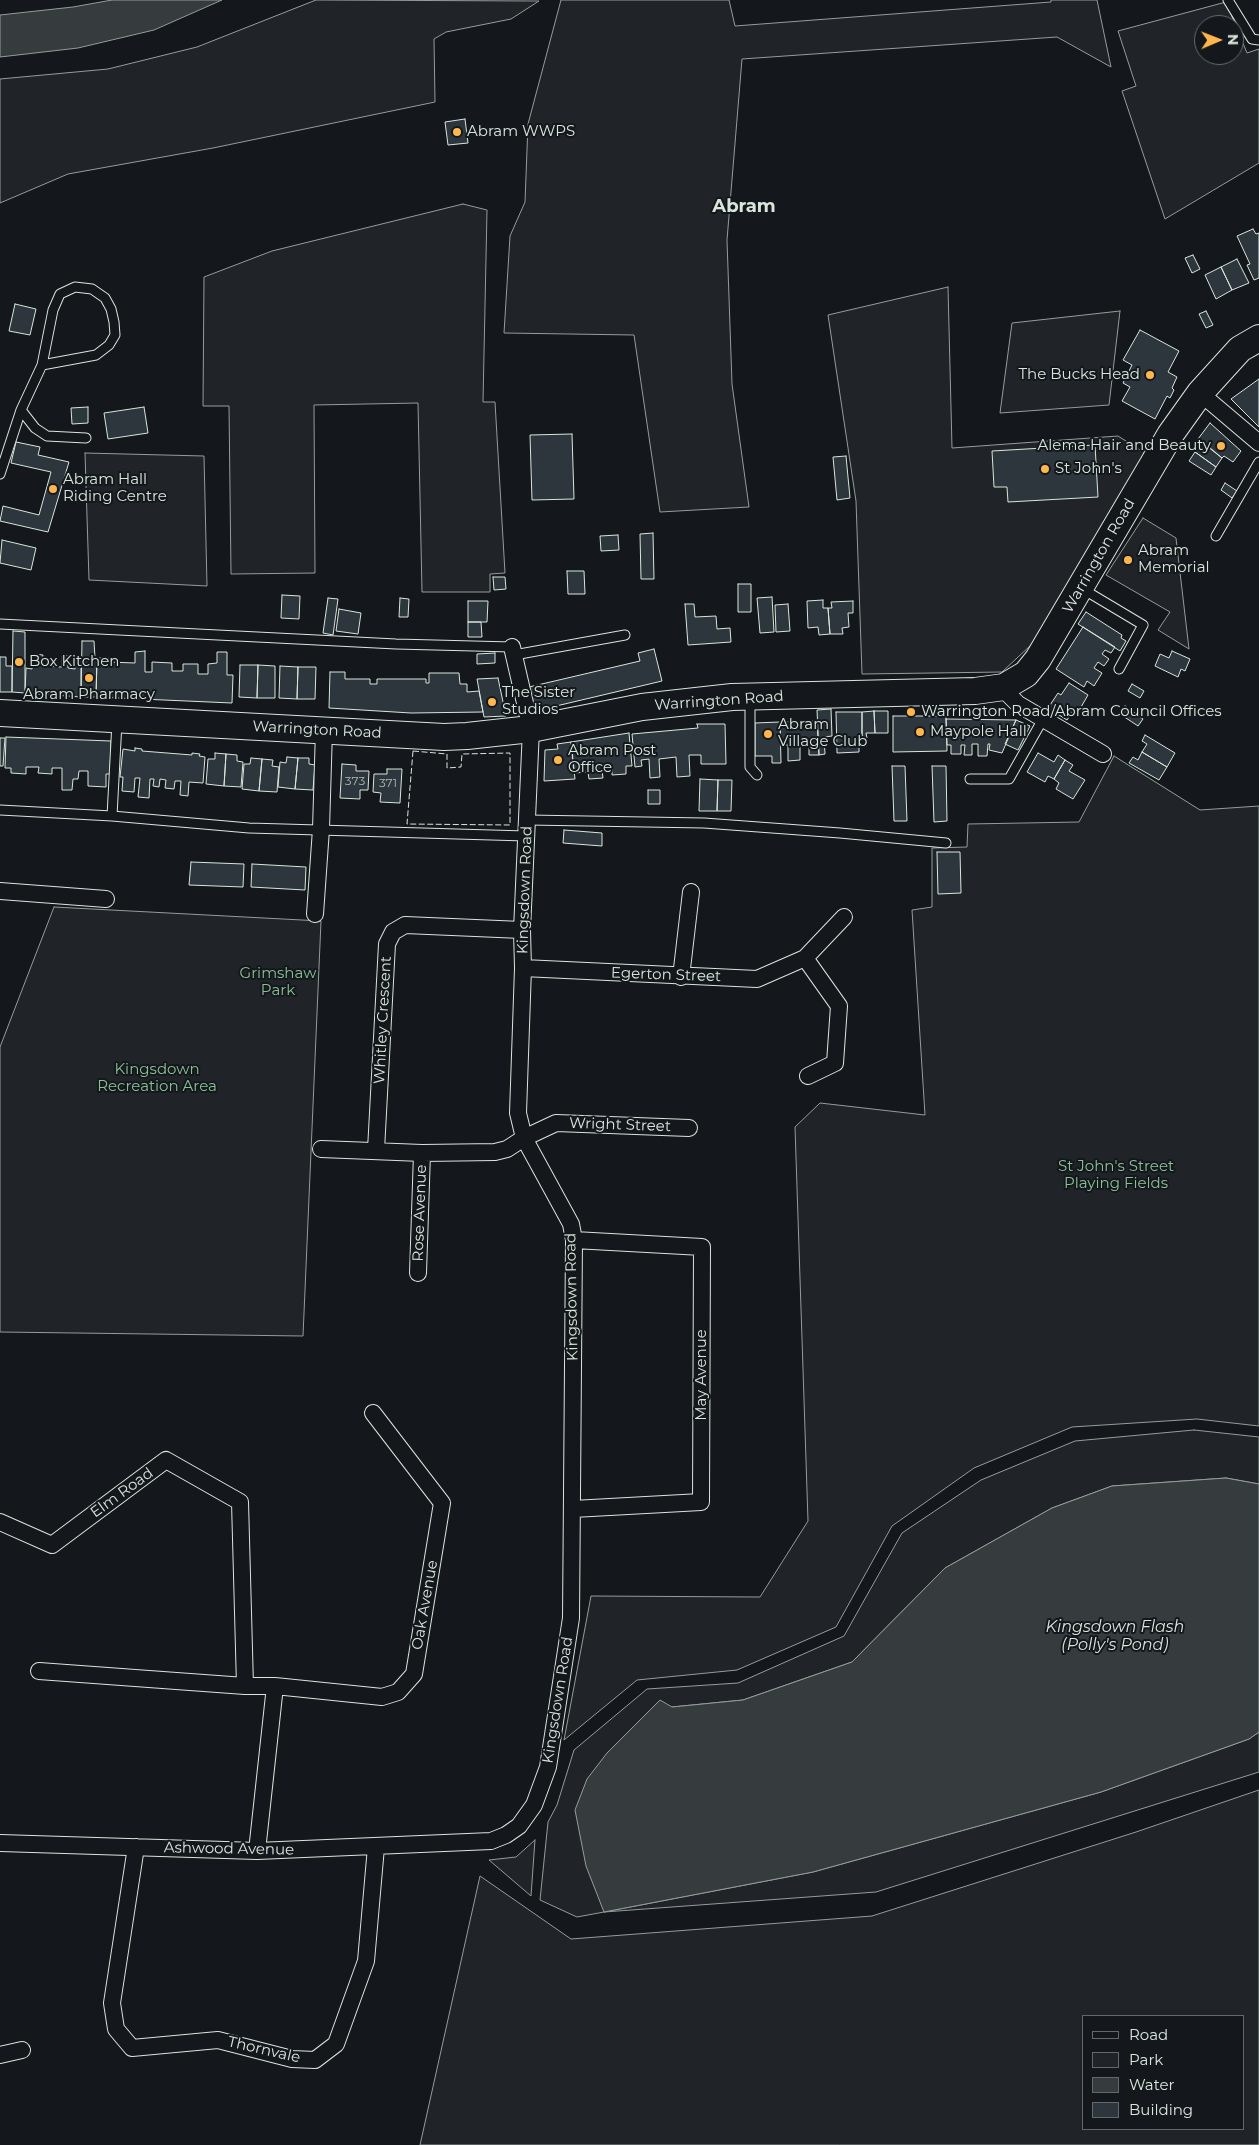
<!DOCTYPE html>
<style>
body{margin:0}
#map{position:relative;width:1259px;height:2145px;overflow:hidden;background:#14181c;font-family:Montserrat,sans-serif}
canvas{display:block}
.legend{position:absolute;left:1082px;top:2015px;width:162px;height:115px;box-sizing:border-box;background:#14181c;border:1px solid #626a69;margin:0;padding:6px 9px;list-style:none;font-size:15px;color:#d8e6dc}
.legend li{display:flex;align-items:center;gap:10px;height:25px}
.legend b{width:25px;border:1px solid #626a69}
.north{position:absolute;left:1194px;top:15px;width:50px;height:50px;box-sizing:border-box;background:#14181c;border:1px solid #626a69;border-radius:50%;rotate:89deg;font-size:14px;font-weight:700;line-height:20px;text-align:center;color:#d8e6dc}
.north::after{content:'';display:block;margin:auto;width:18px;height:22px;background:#ffb74d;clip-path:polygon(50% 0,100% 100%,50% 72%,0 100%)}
</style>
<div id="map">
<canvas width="1259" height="2145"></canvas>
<ul class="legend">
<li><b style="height:6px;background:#14181c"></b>Road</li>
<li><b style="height:14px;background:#202428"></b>Park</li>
<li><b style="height:14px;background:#363b3e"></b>Water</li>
<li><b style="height:14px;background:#2c363c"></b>Building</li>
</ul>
<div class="north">N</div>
</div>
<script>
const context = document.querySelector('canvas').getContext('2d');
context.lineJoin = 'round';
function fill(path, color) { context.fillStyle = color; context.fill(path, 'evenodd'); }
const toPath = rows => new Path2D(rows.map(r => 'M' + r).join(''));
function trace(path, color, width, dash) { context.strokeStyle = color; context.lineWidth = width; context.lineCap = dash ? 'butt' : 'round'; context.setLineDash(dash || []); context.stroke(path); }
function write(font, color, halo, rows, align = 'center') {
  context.font = font + ' Montserrat,sans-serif'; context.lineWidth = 4; context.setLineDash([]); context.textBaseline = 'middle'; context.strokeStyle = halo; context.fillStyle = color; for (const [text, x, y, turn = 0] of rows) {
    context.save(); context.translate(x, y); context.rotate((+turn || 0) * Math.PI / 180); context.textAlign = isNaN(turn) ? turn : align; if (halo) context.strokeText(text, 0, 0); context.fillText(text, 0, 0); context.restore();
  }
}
const green = toPath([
 [316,0,539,1,511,19,446,32,434,39,435,102,213,148,68,174,0,203,0,79,108,69,197,47,316,0],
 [561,0,729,0,735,26,1051,2,1051,0,1097,0,1111,67,1057,37,742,59,727,240,732,384,749,507,660,512,634,335,504,333,510,236,525,202,528,124,561,0],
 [1226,2,1247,53,1259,49,1259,163,1165,219,1122,91,1136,86,1118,31,1226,2],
 [1204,25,1234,25,1234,55,1204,55,1204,25],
 [463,204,487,210,483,402,495,402,505,573,490,574,490,592,422,592,418,403,314,405,315,573,231,574,229,406,203,406,204,277,272,251,463,204],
 [948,287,952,448,1118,436,1145,453,1031,645,1002,672,862,674,856,501,828,315,948,287],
 [1120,311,1109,405,1000,413,1012,323,1120,311],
 [85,453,204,456,207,586,89,580,85,453],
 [1143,518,1176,538,1189,649,1158,630,1170,612,1106,575,1143,518],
 [1114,756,1200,810,1259,806,1259,1426,1197,1419,1072,1427,974,1468,892,1526,836,1627,737,1670,637,1680,564,1740,591,1596,760,1597,808,1521,795,1127,820,1103,925,1115,912,910,932,907,932,848,967,847,968,824,1079,822,1114,756],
 [54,907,321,921,303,1336,0,1332,0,1047,54,907],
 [1194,1430,1259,1437,1259,1484,1226,1478,1112,1486,1052,1508,945,1568,852,1662,743,1700,672,1707,604,1912,813,1872,1101,1792,1249,1739,1259,1732,1259,1772,876,1892,604,1912,577,1917,540,1900,548,1822,557,1805,574,1750,647,1689,738,1683,844,1636,902,1533,981,1480,1075,1441,1194,1430],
 [1259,1790,1259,2145,420,2145,480,1876,571,1939,872,1916,1136,1832,1259,1790],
 [1083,2016,1243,2016,1243,2129,1083,2129,1083,2016],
 [535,1840,531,1896,489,1860,516,1857,535,1840]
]);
fill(green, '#202428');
trace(green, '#939e99', 1);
const water = toPath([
 [112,0,222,0,154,30,78,48,0,57,0,15,73,7,112,0],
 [1226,1478,1259,1484,1259,1732,1249,1739,1101,1792,813,1872,604,1912,586,1866,575,1810,587,1779,607,1753,660,1700,672,1707,743,1700,852,1662,945,1568,1052,1508,1112,1486,1226,1478]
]);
fill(water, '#363b3e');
trace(water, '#939e99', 1);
const building = toPath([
 [465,119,468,143,448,145,445,122,465,119],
 [1253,229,1256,234,1259,233,1259,278,1254,280,1247,265,1250,264,1237,236,1253,229],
 [1193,255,1200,269,1192,273,1185,258,1193,255],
 [1237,259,1249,283,1232,290,1221,267,1237,259],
 [1221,267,1232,290,1216,299,1205,275,1221,267],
 [15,304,36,309,30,335,9,331,15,304],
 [1206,311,1213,325,1206,328,1199,314,1206,311],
 [1140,330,1179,351,1168,372,1177,377,1172,388,1174,390,1170,398,1167,396,1155,419,1122,401,1130,387,1123,383,1132,365,1123,360,1140,330],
 [1259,379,1259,427,1231,399,1259,379],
 [88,407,88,423,72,424,71,408,88,407],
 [144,407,148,433,108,439,104,413,144,407],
 [1210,423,1241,451,1233,462,1224,456,1222,458,1198,439,1210,423],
 [572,434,574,499,532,500,530,435,572,434],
 [1202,441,1222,458,1216,467,1195,452,1202,441],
 [16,442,40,447,38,455,69,462,48,532,0,521,3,506,39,515,51,472,11,463,16,442],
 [1095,445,1098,497,1008,502,1007,487,994,487,992,451,1095,445],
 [1195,452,1216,467,1211,475,1189,461,1195,452],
 [846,456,850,498,837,500,833,457,846,456],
 [1225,483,1237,491,1232,498,1221,490,1225,483],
 [653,533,654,579,641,579,640,534,653,533],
 [618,535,619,550,601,551,600,536,618,535],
 [2,540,36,548,31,570,0,563,2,540],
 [567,571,584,571,585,594,568,594,567,571],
 [493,577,505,577,506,589,494,590,493,577],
 [738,584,751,584,751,612,738,612,738,584],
 [282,595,300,596,299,619,281,618,282,595],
 [772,597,774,632,760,633,757,598,772,597],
 [328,598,338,599,333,635,323,633,328,598],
 [400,598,409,599,408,617,399,617,400,598],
 [823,600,823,608,828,608,830,634,819,635,818,627,808,628,807,601,823,600],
 [468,601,488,601,487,622,468,622,468,601],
 [853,601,853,613,848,613,849,627,842,628,843,634,830,634,828,608,832,608,831,602,853,601],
 [685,604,694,604,695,617,716,616,717,629,730,628,731,642,688,645,685,604],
 [788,604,790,631,776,632,775,605,788,604],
 [339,609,361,613,358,634,336,631,339,609],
 [1086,612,1122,635,1121,638,1126,641,1120,651,1078,624,1086,612],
 [468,622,481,622,482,637,468,637,468,622],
 [1083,627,1115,647,1111,653,1105,650,1102,654,1109,659,1104,666,1098,662,1094,668,1102,673,1094,686,1087,681,1084,687,1056,669,1083,627],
 [13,631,25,632,25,693,12,692,13,631],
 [82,641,94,641,95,658,97,658,96,697,81,697,82,641],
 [654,649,662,681,535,711,529,687,640,661,638,653,654,649],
 [145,651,145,672,152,672,152,662,172,663,172,671,183,671,183,664,198,664,198,674,208,674,208,664,217,663,217,652,227,652,227,675,233,675,232,703,96,697,97,658,109,658,109,662,135,663,135,652,145,651],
 [1172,651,1190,659,1185,671,1181,669,1178,677,1155,666,1160,654,1169,658,1172,651],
 [495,653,495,663,477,664,477,654,495,653],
 [33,654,43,655,42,666,62,667,62,656,68,656,68,668,75,669,75,658,81,658,81,697,25,693,26,668,32,669,33,654],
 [0,657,6,657,6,666,12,666,12,692,0,692,0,657],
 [240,665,258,665,257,698,239,697,240,665],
 [258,665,275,666,275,698,257,698,258,665],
 [280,666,298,667,297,699,279,698,280,666],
 [298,667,316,667,315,699,297,699,298,667],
 [330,672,345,672,345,679,370,679,370,684,377,684,377,679,426,679,426,683,429,683,429,673,459,673,460,684,467,684,467,692,479,691,483,712,411,713,329,708,330,672],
 [498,678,506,716,484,717,477,679,498,678],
 [1069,683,1088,695,1077,714,1073,711,1067,720,1048,708,1058,693,1061,695,1069,683],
 [1132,684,1144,691,1140,698,1128,691,1132,684],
 [1125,706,1143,719,1138,726,1120,714,1125,706],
 [831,709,832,736,824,737,825,754,819,755,817,710,831,709],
 [874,711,875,733,866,733,867,738,862,738,862,712,874,711],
 [874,711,888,711,888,733,875,733,874,711],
 [836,712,862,712,862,738,859,738,859,752,837,753,836,712],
 [893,716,946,716,947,751,893,752,893,716],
 [946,719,1016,720,1002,753,989,750,990,744,988,744,987,756,978,756,978,744,972,744,972,755,964,755,965,745,961,745,961,754,951,754,951,745,947,745,946,719],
 [1016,720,1030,726,1018,750,1005,744,1016,720],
 [817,721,819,755,809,755,809,744,800,745,800,760,788,761,788,745,781,745,780,722,817,721],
 [780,722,781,763,772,763,772,756,755,756,755,723,780,722],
 [697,724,725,724,726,764,701,764,701,755,689,755,690,776,677,777,676,757,659,759,660,777,650,778,649,759,641,760,642,766,635,767,632,734,698,728,697,724],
 [629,733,632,766,626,766,626,774,612,775,612,769,602,770,603,778,589,779,588,772,574,773,571,742,629,733],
 [1145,735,1175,753,1167,767,1142,752,1147,744,1142,741,1145,735],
 [6,737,111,741,110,774,106,774,106,787,88,786,88,771,79,771,78,779,73,779,72,790,62,790,62,768,52,768,52,774,38,773,39,767,26,767,26,774,11,773,11,768,5,768,6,737],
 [0,738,5,738,3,766,0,766,0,738],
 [571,742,575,779,544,781,545,750,558,749,557,744,571,742],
 [135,748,142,749,142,751,192,755,192,753,200,754,199,756,205,757,203,783,189,782,188,796,180,795,181,781,175,781,174,789,165,788,166,780,160,779,159,787,153,786,154,779,150,779,149,798,138,797,140,778,135,778,134,792,122,791,123,777,120,777,123,749,135,751,135,748],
 [1142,752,1167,767,1159,780,1129,763,1133,757,1138,760,1142,752],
 [215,753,226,754,224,786,206,784,208,759,215,759,215,753],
 [1038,753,1054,762,1058,755,1065,760,1054,779,1048,776,1045,782,1027,772,1038,753],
 [226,754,237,755,237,761,243,762,241,787,224,786,226,754],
 [287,757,298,758,295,789,278,787,280,762,286,763,287,757],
 [251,758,262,759,259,791,242,789,244,764,250,764,251,758],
 [298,758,309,758,309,764,315,765,313,790,295,789,298,758],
 [262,759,273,760,272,766,279,767,277,792,259,791,262,759],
 [1065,760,1073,765,1069,771,1085,780,1073,799,1056,789,1059,783,1054,779,1065,760],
 [342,764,356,765,356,771,369,771,368,790,360,790,360,799,340,798,342,764],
 [892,766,905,766,907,821,894,821,892,766],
 [932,766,946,766,947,821,934,822,932,766],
 [387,769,402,769,400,803,380,802,381,793,373,792,374,774,387,774,387,769],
 [700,779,718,780,717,811,699,811,700,779],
 [718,780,732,780,731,811,717,811,718,780],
 [648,790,660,790,660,804,648,804,648,790],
 [564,830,602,833,602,846,563,843,564,830],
 [937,852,960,852,961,893,938,894,937,852],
 [191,862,244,864,243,887,189,885,191,862],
 [252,864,306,867,305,890,251,887,252,864]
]);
fill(building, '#2c363c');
trace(building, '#d8e6dc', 1);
const lane = toPath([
 [1228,0,1252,39,1259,40],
 [21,410,35,428,47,436,86,438],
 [0,474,21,410,42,365,53,310,60,294,75,287,92,289,105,298,111,309,114,322,115,335,109,345,96,355,42,365],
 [1216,536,1259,462],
 [1081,588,1143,625,1119,669],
 [0,624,396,644,512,647],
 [514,655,625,635],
 [750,699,750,767,757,775],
 [970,779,1009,779,1043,719],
 [0,810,112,816,249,828,526,836],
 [112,816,117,722],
 [528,820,704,823,840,833,946,843]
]);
const street = toPath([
 [1200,393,1259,443],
 [1004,687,1008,694,1018,704,1103,754],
 [0,891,106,899],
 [315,914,321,829,324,730],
 [805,958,839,1006,835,1063,808,1076],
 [523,968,757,979,805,958,844,917],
 [681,977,691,892],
 [321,1149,422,1153,495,1152,507,1149,524,1138,556,1123,689,1128],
 [376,1150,387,944,393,932,405,925,522,930],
 [418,1273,422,1153],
 [573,1509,701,1502,702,1247,574,1240],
 [0,1522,52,1545,166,1460,240,1502,245,1686],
 [39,1671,245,1686,275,1686,382,1697,398,1692,414,1674,442,1503,373,1413],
 [0,1843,257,1851,491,1841,506,1835,519,1826,534,1805,548,1767,571,1618,574,1240,571,1224,524,1138,518,1113,523,968,522,930,531,729,512,647],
 [136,1847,112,2003,116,2029,132,2048,218,2040,292,2059,315,2060,336,2044,366,1961,376,1847],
 [257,1851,275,1686],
 [0,2055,22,2050]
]);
const primary = toPath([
 [0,713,444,737,467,736,531,729,642,707,732,697,975,691,1004,687,1026,674,1038,659,1170,435,1200,393,1240,349,1259,338]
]);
trace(lane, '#d8e6dc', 11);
trace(street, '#d8e6dc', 18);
trace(primary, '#d8e6dc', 28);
trace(lane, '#14181c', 9);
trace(street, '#14181c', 16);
trace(primary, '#14181c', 26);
trace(toPath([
 [413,751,447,754,447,768,461,767,462,754,510,753,510,825,407,824,413,751]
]), '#d8e6dc', 1, [6, 2.5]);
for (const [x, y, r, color] of [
 [457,132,5,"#ffb74d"],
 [1150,375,5,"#ffb74d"],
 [1221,446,5,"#ffb74d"],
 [1045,469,5,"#ffb74d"],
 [53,489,5,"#ffb74d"],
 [1128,560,5,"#ffb74d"],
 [19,662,5,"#ffb74d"],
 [89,678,5,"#ffb74d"],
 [492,702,5,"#ffb74d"],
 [911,712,5,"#ffb74d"],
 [920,732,5,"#ffb74d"],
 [768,734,5,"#ffb74d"],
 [558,760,5,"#ffb74d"]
]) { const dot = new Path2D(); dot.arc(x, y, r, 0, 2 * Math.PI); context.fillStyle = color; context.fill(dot); trace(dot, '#14181c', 2); }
write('12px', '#adbab4', null, [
 ["373",355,781],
 ["371",388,783]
]);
write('15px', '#d8e6dc', '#14181c', [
 ["Abram WWPS",467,132],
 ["The Bucks Head",1140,375,"right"],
 ["Alema Hair and Beauty",1211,446,"right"],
 ["St John's",1055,469],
 ["Abram Hall",63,480],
 ["Riding Centre",63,497],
 ["Abram",1138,551],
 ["Memorial",1138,568],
 ["Box Kitchen",29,662],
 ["The Sister",502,693],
 ["Studios",502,710],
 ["Abram Pharmacy",89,695,"center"],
 ["Warrington Road/Abram Council Offices",921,712],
 ["Abram",778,725],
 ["Village Club",778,742],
 ["Maypole Hall",930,732],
 ["Abram Post",568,751],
 ["Office",568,768]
], 'left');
write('15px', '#d8e6dc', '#14181c', [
 ["Warrington Road",1099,556,-60],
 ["Warrington Road",719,701,-4],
 ["Warrington Road",317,730,3],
 ["Kingsdown Road",525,890,-88],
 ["Egerton Street",666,975,2],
 ["Whitley Crescent",383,1020,-87],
 ["Wright Street",620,1125,2],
 ["Rose Avenue",420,1213,-88],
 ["Kingsdown Road",572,1297,-91],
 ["May Avenue",702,1375,-90],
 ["Elm Road",122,1493,-36],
 ["Oak Avenue",425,1605,-80],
 ["Kingsdown Road",558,1700,-81],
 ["Ashwood Avenue",229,1849,1],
 ["Thornvale",264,2050,13]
]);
write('15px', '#8ac095', '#14181c', [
 ["Grimshaw",278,974],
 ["Park",278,991],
 ["Kingsdown",157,1070],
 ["Recreation Area",157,1087],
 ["St John's Street",1116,1167],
 ["Playing Fields",1116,1184]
]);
write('italic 16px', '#d8e6dc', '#14181c', [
 ["Kingsdown Flash",1115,1627],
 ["(Polly's Pond)",1115,1645]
]);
write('bold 18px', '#d8e6dc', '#14181c', [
 ["Abram",744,207]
]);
</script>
